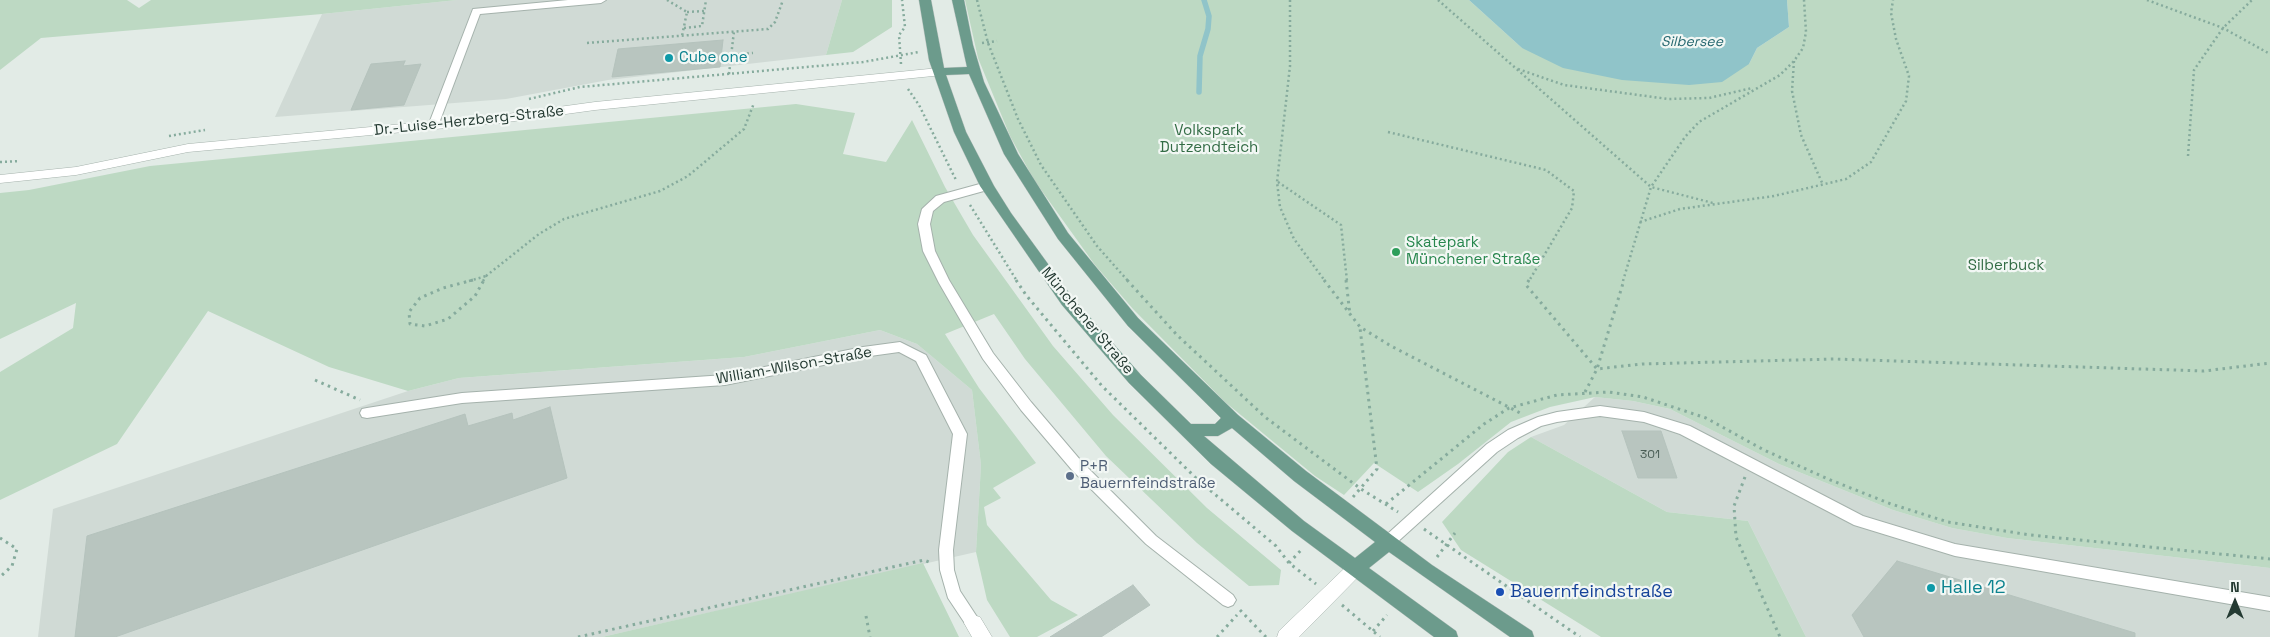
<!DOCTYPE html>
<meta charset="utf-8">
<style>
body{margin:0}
#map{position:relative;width:2270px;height:637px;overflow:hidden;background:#e2ebe6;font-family:"Space Grotesk",sans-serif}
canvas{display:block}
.north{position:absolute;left:2210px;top:577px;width:50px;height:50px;-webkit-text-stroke:4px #f2f7f4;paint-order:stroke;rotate:0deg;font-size:14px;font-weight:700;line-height:20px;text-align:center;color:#243a32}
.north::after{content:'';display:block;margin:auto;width:18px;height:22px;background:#243a32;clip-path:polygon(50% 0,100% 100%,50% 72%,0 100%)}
</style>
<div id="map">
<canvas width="2270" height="637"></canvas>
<div class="north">N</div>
</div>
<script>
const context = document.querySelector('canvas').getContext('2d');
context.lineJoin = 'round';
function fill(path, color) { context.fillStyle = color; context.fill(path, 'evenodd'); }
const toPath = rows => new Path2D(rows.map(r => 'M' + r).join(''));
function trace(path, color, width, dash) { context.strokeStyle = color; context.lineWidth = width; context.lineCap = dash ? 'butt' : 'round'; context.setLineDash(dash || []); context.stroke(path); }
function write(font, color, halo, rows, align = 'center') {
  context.font = font + ' "Space Grotesk",sans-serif'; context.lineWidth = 4.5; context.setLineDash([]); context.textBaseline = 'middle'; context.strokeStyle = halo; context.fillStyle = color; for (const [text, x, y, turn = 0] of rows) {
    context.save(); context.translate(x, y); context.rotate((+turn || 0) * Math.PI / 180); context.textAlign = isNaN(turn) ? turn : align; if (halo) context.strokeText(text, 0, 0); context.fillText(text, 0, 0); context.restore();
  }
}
fill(toPath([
 [457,0,842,0,826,55,608,80,506,99,275,117,322,14],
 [880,330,917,344,972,390,981,465,976,552,602,637,38,637,53,509,408,391,459,378,744,357],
 [1595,397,1633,401,1670,409,1779,464,1893,510,1952,528,2007,538,2270,568,2270,637,1806,637,1748,521,1667,512,1531,437,1564,425]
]), '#d0dad5');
fill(toPath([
 [0,0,127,0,139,8,151,0,457,0,322,14,41,38,0,70],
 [842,0,892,0,892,27,853,52,826,55],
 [965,0,1469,0,1522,48,1749,64,1757,48,1789,27,1787,0,2270,0,2270,568,2007,538,1952,528,1893,510,1779,464,1670,409,1633,401,1595,397,1550,407,1511,422,1458,464,1418,492,1374,463,1344,495,1315,476,1225,402,1133,309,1095,265,1034,180,1010,136,978,58],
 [796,104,855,113,843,154,886,162,912,120,945,187,973,235,1053,346,1113,415,1207,508,1281,570,1279,585,1249,586,1197,543,1106,456,1025,359,994,314,945,334,979,388,1036,463,993,488,1001,498,984,507,987,525,1051,600,1078,615,1037,637,1010,637,987,600,976,552,981,465,972,390,917,344,880,330,744,357,459,378,408,391,329,367,208,311,117,444,0,500,0,372,73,328,76,303,0,339,0,193,29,190,150,166],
 [1531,437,1667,512,1748,521,1806,637,1601,637,1461,550,1442,522,1508,452],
 [923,563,959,637,602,637]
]), '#bdd9c3');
fill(toPath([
 [1469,0,1787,0,1789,27,1757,48,1749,64,1722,82,1689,85,1622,80,1563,68,1522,48]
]), '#90c4c9');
trace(toPath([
 [1199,92,1200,56,1208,29,1209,16,1204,0]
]), '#90c4c9', 5.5);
const building = toPath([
 [723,40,720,67,612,77,618,49,723,40],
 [405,61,403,66,421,64,404,105,351,110,371,64,405,61],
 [550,407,567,478,115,637,75,637,87,536,465,414,468,426,512,413,513,420,550,407],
 [1622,431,1661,431,1677,478,1638,478,1622,431],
 [1897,561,2135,633,2135,637,1864,637,1852,615,1897,561],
 [1133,585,1150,605,1101,637,1050,637,1133,585]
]);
fill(building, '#b8c5bf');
trace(building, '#b5c3bd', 1);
const service = toPath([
 [568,0,606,0,601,3,480,14,438,126,437,128,429,128,428,126,473,9,568,0],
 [987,182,993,186,991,189,944,202,933,211,930,224,935,251,949,280,993,353,1031,402,1082,462,1156,536,1233,595,1236,600,1233,605,1228,607,1223,605,1146,544,1072,470,1021,410,983,359,939,283,923,251,918,224,922,209,936,196,987,182],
 [900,342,926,355,967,434,953,550,954,570,960,591,981,623,978,628,973,630,968,628,948,598,940,570,939,550,953,434,916,361,899,352,863,357,725,385,462,403,367,418,362,417,360,413,362,409,367,408,462,393,725,375,863,347,900,342],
 [1600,406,1644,412,1690,426,1863,516,1955,544,2270,597,2270,611,1955,556,1854,525,1680,434,1644,422,1600,416,1557,422,1541,426,1518,438,1497,452,1393,546,1388,548,1383,546,1381,542,1383,538,1487,444,1508,430,1538,417,1557,412,1600,406]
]);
const minor = toPath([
 [939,68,945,72,943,75,595,110,500,123,188,152,76,175,0,183,0,175,76,167,188,144,500,115,595,102,939,68],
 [1355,561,1361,564,1364,569,1361,574,1299,637,1277,637,1279,631,1349,564,1355,561],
 [973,615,980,617,992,637,972,637,964,623,966,617,973,615]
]);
const primary = toPath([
 [919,0,931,0,944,68,967,67,952,0,964,0,973,45,984,82,1018,154,1068,233,1138,318,1238,415,1306,471,1432,565,1532,631,1534,637,1510,637,1389,552,1369,568,1456,631,1458,637,1434,637,1292,531,1211,464,1129,383,1062,305,980,186,954,132,929,60,919,0],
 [969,74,1004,154,1058,239,1128,326,1221,418,1215,424,1191,424,1141,375,1072,297,1011,213,994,186,966,132,946,75,969,74],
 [1232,428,1294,481,1375,542,1355,558,1304,521,1204,436,1218,436,1232,428]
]);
trace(service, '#a5b2ac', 2);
trace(minor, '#a5b2ac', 1);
trace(primary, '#c2c8c6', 1);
trace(toPath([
 [667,0,687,12,682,36],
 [977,0,988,43,1018,119,1041,165,1097,246,1128,281],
 [1290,0,1290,66,1277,182,1280,207,1294,239,1325,281],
 [1438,0,1651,187,1713,203],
 [2147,0,2223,28,2270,54],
 [687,12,704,11],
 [684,28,702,26,706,0],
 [587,43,768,29,775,22,783,0],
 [982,43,997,41],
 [732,55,753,53],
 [1794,61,1792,91,1801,135,1823,185],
 [901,64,899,35,905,27,902,0],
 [1518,69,1564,85,1668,99,1709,98,1752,88],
 [729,74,734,31],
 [908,89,919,105,956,180],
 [529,99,580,87,863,62,919,52],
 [1388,132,1546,170,1574,191,1572,208,1529,281],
 [169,136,205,130],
 [2188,156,2194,70,2223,28,2252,0],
 [0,162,20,161],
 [1278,182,1341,225,1347,281],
 [970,205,1017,281],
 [1640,222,1680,209,1774,196,1846,179,1871,162,1906,101,1909,76,1896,39,1891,13,1893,0],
 [486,276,539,234,564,219,660,191,688,176,744,129,754,103],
 [469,281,486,276],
 [483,281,486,276],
 [1623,281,1651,187,1685,137,1699,122,1780,75,1794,61,1803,48,1806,32,1804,0]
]), '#86ab9d', 2.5, [2, 3]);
trace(toPath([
 [473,280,443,288,420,298,409,312,410,324,425,326,448,319,475,296,484,280],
 [1016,280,1026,295,1102,386,1198,480,1276,546,1289,563,1316,584],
 [1127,280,1177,335,1265,417,1361,489,1398,512],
 [1324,280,1360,327,1391,346,1522,414],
 [1346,280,1350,315],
 [1529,280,1526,285,1597,369,1642,364,1834,359,2204,371,2270,363],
 [315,380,360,400],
 [1585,392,1597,369,1624,280],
 [1745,477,1734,506,1736,537,1780,637],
 [1353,497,1377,469,1360,328],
 [1386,504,1484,424,1509,408,1557,395,1609,392,1643,397,1706,418,1764,450,1828,479,1891,504,1948,522,2030,535,2270,559],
 [1424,529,1580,637],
 [0,538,17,549,12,566,0,577],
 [1437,557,1455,533],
 [1289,563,1302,549],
 [1342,605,1380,637],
 [1240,610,1266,637],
 [866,616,870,637],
 [1373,631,1387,615],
 [578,637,924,560,931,563],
 [1217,637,1237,615]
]), '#86ab9d', 3, [2.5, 4.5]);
fill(service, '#fff');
fill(minor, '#fff');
fill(primary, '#6c9b8c');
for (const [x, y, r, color] of [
 [669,58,5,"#0f9aa8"],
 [1396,252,5,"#2e9e5b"],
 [1070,476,5,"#5c6f8a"],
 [1931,588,5,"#0f9aa8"],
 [1500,592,5,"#1a4fb4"]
]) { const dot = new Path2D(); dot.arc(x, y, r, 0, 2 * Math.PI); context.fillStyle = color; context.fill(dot); trace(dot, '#f2f7f4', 2); }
write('12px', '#495d55', null, [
 ["301",1650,455]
]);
write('italic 14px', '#25676f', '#f2f7f4', [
 ["Silbersee",1692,42]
]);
write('15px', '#0d838f', '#f2f7f4', [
 ["Cube one",679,58]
], 'left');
write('15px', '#243a32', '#f2f7f4', [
 ["Dr.-Luise-Herzberg-Straße",469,121,-6],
 ["Münchener Straße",1087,321,50],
 ["William-Wilson-Straße",794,366,-10]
]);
write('15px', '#336c45', '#f2f7f4', [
 ["Volkspark",1209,131],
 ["Dutzendteich",1209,148],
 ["Silberbuck",2006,266]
]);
write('15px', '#27864d', '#f2f7f4', [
 ["Skatepark",1406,243],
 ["Münchener Straße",1406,260]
], 'left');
write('15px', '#4e5e75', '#f2f7f4', [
 ["P+R",1080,467],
 ["Bauernfeindstraße",1080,484]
], 'left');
write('18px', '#0d838f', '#f2f7f4', [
 ["Halle 12",1941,588]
], 'left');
write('18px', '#164399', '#f2f7f4', [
 ["Bauernfeindstraße",1510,592]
], 'left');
</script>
